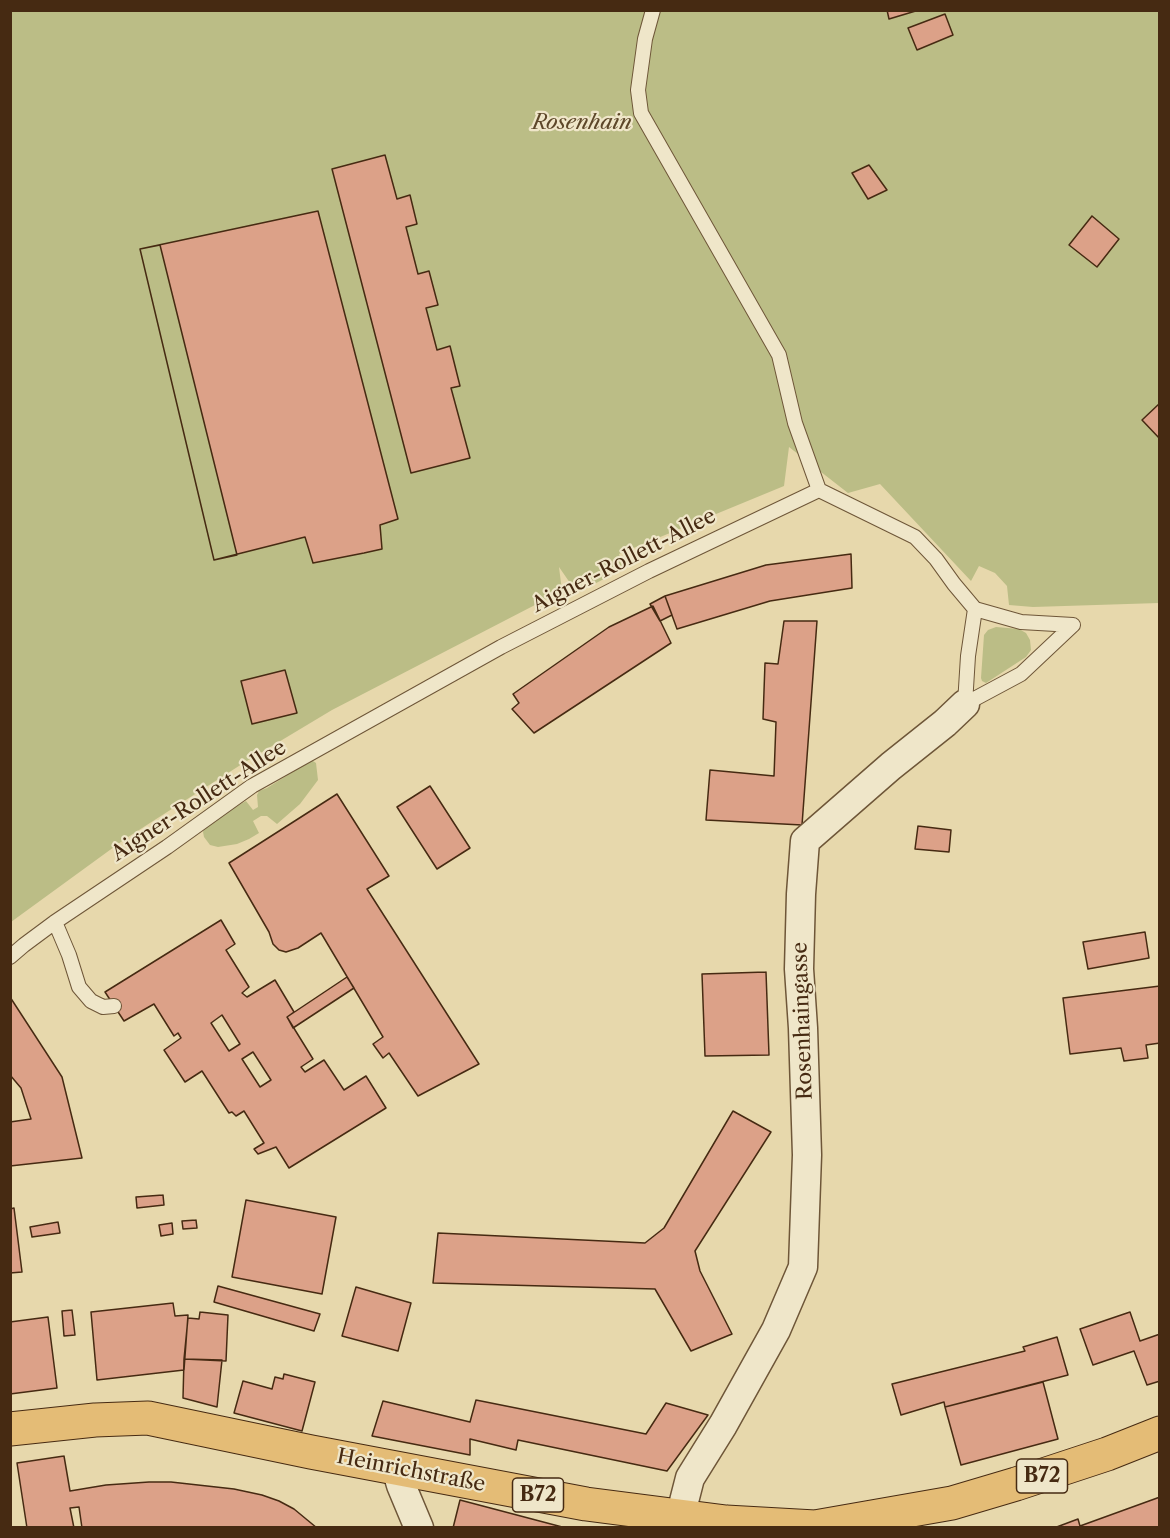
<!DOCTYPE html>
<meta charset="utf-8">
<style>
body{margin:0}
#map{position:relative;width:1170px;height:1538px;overflow:hidden;background:#e7d8ac;font-family:"Libre Caslon Text",serif}
canvas{display:block}
.frame{position:absolute;inset:0;border:12px solid #462a12;pointer-events:none}
</style>
<div id="map">
<canvas width="1170" height="1538"></canvas>
<div class="frame"></div>
</div>
<script>
const context = document.querySelector('canvas').getContext('2d');
context.lineJoin = 'round';
function fill(path, color) { context.fillStyle = color; context.fill(path, 'evenodd'); }
const toPath = rows => new Path2D(rows.map(r => 'M' + r).join(''));
function trace(path, color, width, dash) { context.strokeStyle = color; context.lineWidth = width; context.lineCap = dash ? 'butt' : 'round'; context.setLineDash(dash || []); context.stroke(path); }
function write(font, color, halo, rows, align = 'center') {
  context.font = font + ' "Libre Caslon Text",serif'; context.lineWidth = 4.5; context.setLineDash([]); context.textBaseline = 'middle'; context.strokeStyle = halo; context.fillStyle = color; for (const [text, x, y, turn = 0] of rows) {
    context.save(); context.translate(x, y); context.rotate((+turn || 0) * Math.PI / 180); context.textAlign = isNaN(turn) ? turn : align; if (halo) context.strokeText(text, 0, 0); context.fillText(text, 0, 0); context.restore();
  }
}
fill(toPath([
 [11,11,1159,11,1159,603,1033,607,1009,605,1007,586,995,573,979,566,971,581,880,484,848,493,789,447,784,486,619,554,625,568,577,593,559,567,562,591,332,710,242,764,125,839,11,922],
 [996,627,1019,629,1026,633,1030,640,1031,650,1026,657,986,683,982,681,981,678,984,635,988,630],
 [310,761,313,761,316,763,318,780,300,804,277,824,267,816,261,816,253,821,259,833,249,839,237,844,218,847,210,845,204,837,203,832,205,827,235,807,246,801,253,810,258,807,257,795,259,791,267,788]
]), '#bbbd86');
const building = toPath([
 [887,10,919,10,889,19,887,10],
 [945,14,953,35,917,50,908,28,945,14],
 [385,155,397,199,410,195,417,224,406,227,418,274,429,271,438,305,426,308,437,350,450,346,460,386,451,388,470,458,411,473,332,169,385,155],
 [869,165,887,190,868,199,852,173,869,165],
 [318,211,398,519,380,525,382,549,364,553,313,563,305,537,214,560,140,249,318,211],
 [1092,216,1119,239,1097,267,1069,245,1092,216],
 [160,245,237,555,214,560,140,249,160,245],
 [1160,403,1160,439,1142,420,1160,403],
 [851,554,852,588,770,601,677,629,665,596,766,565,851,554],
 [665,596,672,615,660,621,650,604,665,596],
 [653,606,671,643,534,733,512,709,519,703,513,694,609,627,653,606],
 [784,621,817,621,802,825,706,820,710,770,774,776,776,722,763,719,765,663,778,664,784,621],
 [285,670,297,713,252,724,241,681,285,670],
 [430,786,470,848,437,869,397,807,430,786],
 [337,794,389,876,367,889,479,1064,418,1096,389,1053,383,1058,373,1044,383,1037,321,933,298,948,286,952,279,950,273,944,269,932,229,863,337,794],
 [918,826,951,830,949,852,915,849,918,826],
 [221,920,235,944,226,950,249,987,242,993,247,997,275,980,294,1012,287,1017,313,1059,301,1067,305,1072,324,1060,344,1090,366,1076,386,1108,289,1168,276,1147,258,1154,254,1149,264,1143,244,1111,236,1116,232,1112,229,1113,202,1071,185,1082,164,1050,181,1038,178,1033,174,1036,154,1004,124,1021,105,992,221,920],
 [222,1015,240,1044,229,1051,211,1023,222,1015],
 [253,1052,271,1080,260,1087,242,1059,253,1052],
 [1145,932,1149,958,1088,969,1083,942,1145,932],
 [766,972,769,1055,705,1056,702,974,766,972],
 [347,977,354,988,293,1028,287,1017,347,977],
 [1160,986,1160,1043,1146,1045,1148,1058,1124,1061,1121,1048,1070,1054,1063,998,1160,986],
 [10,997,62,1077,82,1158,10,1166,10,1122,31,1119,21,1088,10,1075,10,997],
 [733,1111,771,1132,695,1251,700,1271,732,1334,691,1351,655,1289,433,1283,438,1233,645,1243,664,1228,733,1111],
 [163,1195,164,1205,137,1208,136,1197,163,1195],
 [246,1200,336,1217,322,1294,232,1277,246,1200],
 [14,1208,22,1272,10,1273,10,1209,14,1208],
 [196,1220,197,1228,183,1229,182,1221,196,1220],
 [58,1222,60,1233,32,1237,30,1227,58,1222],
 [172,1223,173,1234,161,1236,159,1225,172,1223],
 [218,1286,320,1314,314,1331,214,1302,218,1286],
 [356,1287,411,1303,398,1351,342,1336,356,1287],
 [173,1303,175,1316,188,1315,184,1370,97,1380,91,1312,173,1303],
 [72,1310,75,1335,64,1336,62,1311,72,1310],
 [200,1312,228,1315,226,1361,184,1359,188,1318,199,1319,200,1312],
 [1130,1312,1140,1341,1160,1334,1160,1381,1147,1385,1134,1351,1093,1365,1080,1329,1130,1312],
 [48,1317,57,1388,10,1394,10,1322,48,1317],
 [1057,1337,1068,1375,945,1407,944,1402,901,1415,892,1384,1025,1351,1023,1347,1057,1337],
 [184,1359,222,1360,217,1407,183,1398,184,1359],
 [284,1374,315,1382,302,1431,234,1413,243,1381,272,1389,275,1377,283,1379,284,1374],
 [1043,1382,1058,1439,961,1465,945,1407,1043,1382],
 [476,1400,646,1434,666,1403,708,1415,667,1471,518,1440,516,1450,470,1439,470,1455,372,1436,383,1401,470,1422,476,1400],
 [64,1456,70,1491,106,1485,149,1482,171,1482,234,1489,262,1495,279,1501,294,1509,317,1528,82,1528,79,1507,70,1508,74,1528,27,1528,17,1463,64,1456],
 [1160,1497,1160,1528,1054,1528,1078,1519,1080,1526,1160,1497],
 [460,1500,566,1528,453,1528,460,1500]
]);
fill(building, '#dca188');
trace(building, '#462a12', 1.5);
const lane = toPath([
 [653,10,645,39,638,90,641,113,779,355,795,423,819,490],
 [819,490,915,537,936,559,954,584,975,609,968,656,965,704],
 [975,609,1021,622,1073,625],
 [965,704,1021,674,1073,625],
 [55,922,69,955,79,987,91,1001,103,1007,114,1006],
 [10,957,24,945,55,922,167,847,252,786,501,647,649,571,819,490]
]);
const street = toPath([
 [396,1468,401,1485,419,1528],
 [680,1517,690,1478,723,1425,776,1330,803,1267,807,1155,803,1028,799,969,801,894,805,841,891,766,945,723,965,704]
]);
const primary = toPath([
 [10,1429,95,1420,148,1418,311,1452,586,1504,726,1522,815,1527,952,1503,1016,1484,1107,1454,1160,1433]
]);
trace(lane, '#6e5638', 16);
trace(street, '#6e5638', 31);
trace(primary, '#462a12', 35);
trace(lane, '#efe6c9', 14);
trace(street, '#efe6c9', 28);
trace(primary, '#e4bc76', 33);
for (const [x, y, w] of [
 [1042,1476,51],
 [538,1495,51]
]) { const box = new Path2D(); box.roundRect(x - w / 2, y - 17, w, 34, 4.5); context.fillStyle = '#efe6c9'; context.fill(box); trace(box, '#462a12', 1.5); }
write('bold 20px', '#462a12', null, [
 ["B72",1042,1476],
 ["B72",538,1495]
]);
write('italic 21px', '#5d4729', '#efe6c9', [
 ["Rosenhain",582,123]
]);
write('21px', '#462a12', '#efe6c9', [
 ["Aigner-Rollett-Allee",624,561,-27],
 ["Aigner-Rollett-Allee",199,801,-33],
 ["Rosenhaingasse",803,1021,-92],
 ["Heinrichstraße",411,1471,11]
]);
</script>
